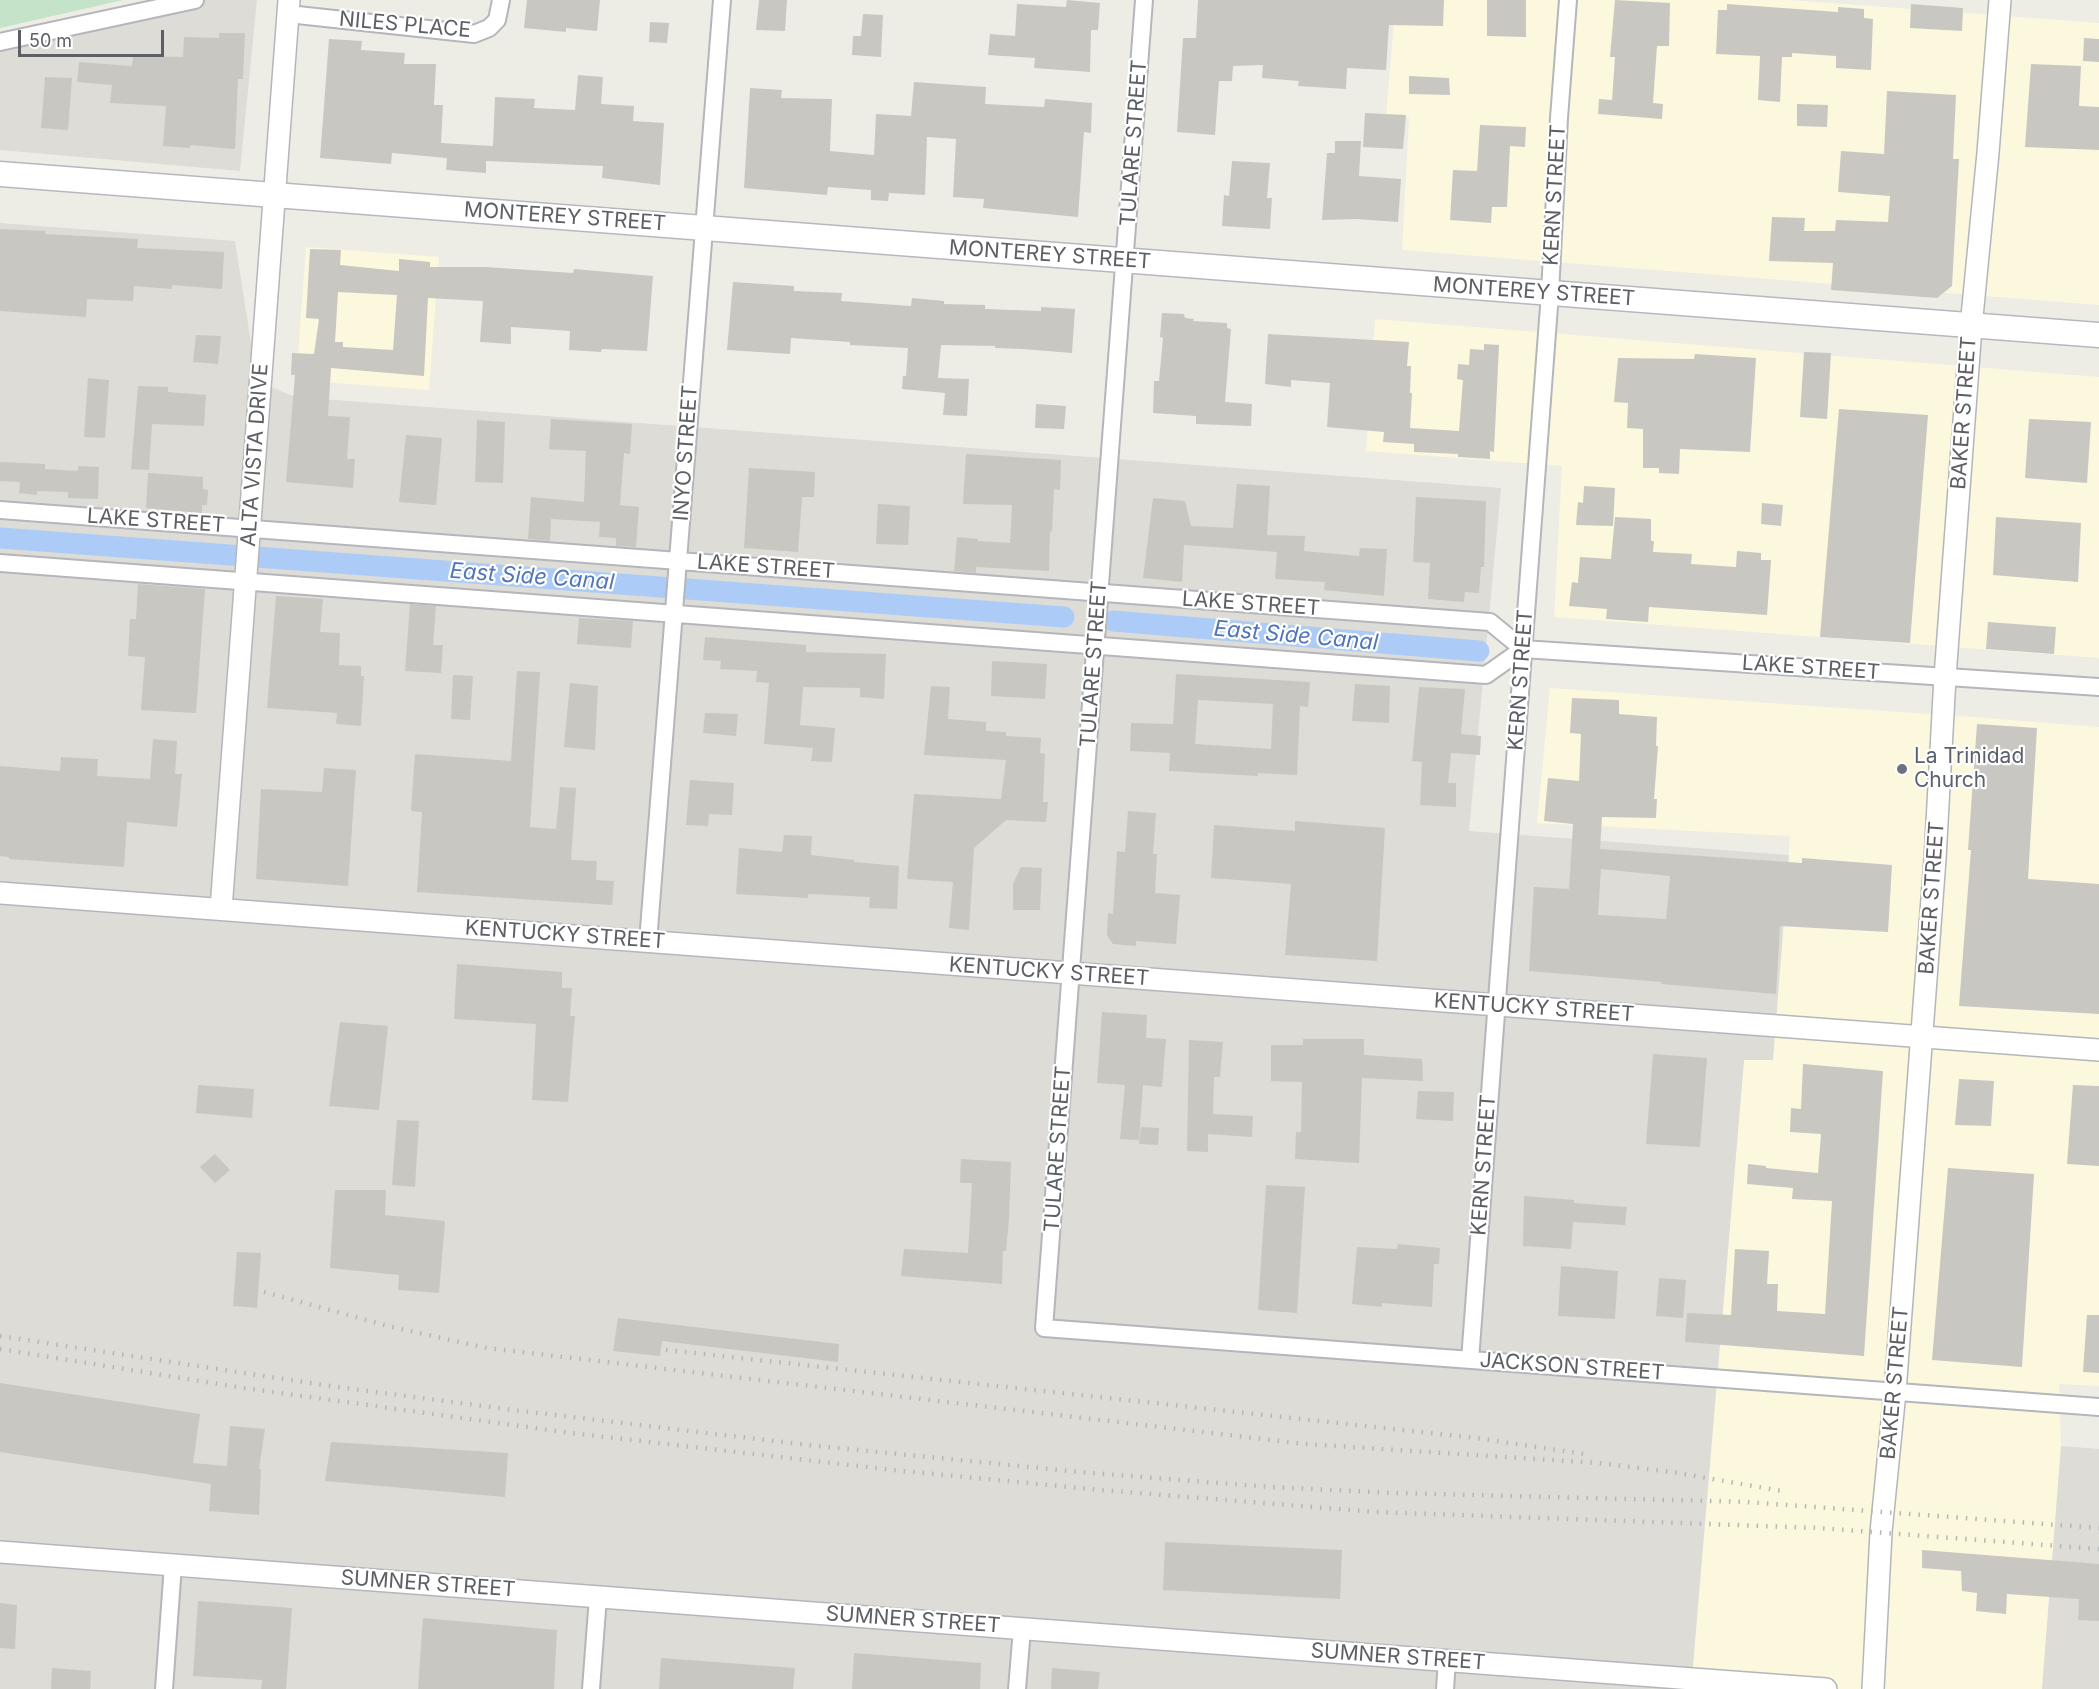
<!DOCTYPE html>
<style>
body{margin:0}
#map{position:relative;width:2099px;height:1689px;overflow:hidden;background:#eeede5;font-family:Inter,sans-serif}
canvas{display:block}
.scale{position:absolute;left:18px;top:30px;width:146px;height:27px;box-sizing:border-box;border:3px solid #5d5f64;border-top:0;padding-left:8px;font-size:18px;line-height:21px;white-space:nowrap;color:#5d5f64;-webkit-text-stroke:4px #fff;paint-order:stroke}
</style>
<div id="map">
<canvas width="2099" height="1689"></canvas>
<div class="scale">50 m</div>
</div>
<script>
const context = document.querySelector('canvas').getContext('2d');
context.lineJoin = 'round';
function fill(path, color) { context.fillStyle = color; context.fill(path, 'evenodd'); }
const toPath = rows => new Path2D(rows.map(r => 'M' + r).join(''));
function trace(path, color, width, dash) { context.strokeStyle = color; context.lineWidth = width; context.lineCap = dash ? 'butt' : 'round'; context.setLineDash(dash || []); context.stroke(path); }
function write(font, color, halo, rows, align = 'center') {
  context.font = font + ' Inter,sans-serif'; context.lineWidth = 4.5; context.setLineDash([]); context.textBaseline = 'middle'; context.strokeStyle = halo; context.fillStyle = color; for (const [text, x, y, turn = 0] of rows) {
    context.save(); context.translate(x, y); context.rotate((+turn || 0) * Math.PI / 180); context.textAlign = isNaN(turn) ? turn : align; if (halo) context.strokeText(text, 0, 0); context.fillText(text, 0, 0); context.restore();
  }
}
fill(toPath([
 [1396,0,1790,0,2099,23,2099,305,1402,250,1409,118,1386,115],
 [306,247,439,257,429,390,296,380],
 [1375,319,2099,377,2099,658,1554,617,1562,466,1366,451],
 [1550,688,1973,717,2099,727,2099,1386,2059,1384,2061,1446,2042,1689,1691,1689,1744,1060,1773,1059,1790,836,1537,823]
]), '#fbf8de');
fill(toPath([
 [178,0,257,0,240,171,0,150,0,37],
 [0,223,235,241,257,381,295,397,1501,488,1469,831,1789,855,1773,1060,1744,1060,1691,1689,0,1689],
 [2061,1446,2099,1449,2099,1689,2042,1689]
]), '#dddcd7');
fill(toPath([
 [0,0,123,0,0,28]
]), '#c4e3c8');
trace(toPath([
 [0,538,1064,617],
 [1113,621,1479,651]
]), '#acccf7', 21);
fill(toPath([
 [527,0,600,0,597,31,566,28,566,32,524,28],
 [759,0,787,0,785,31,756,30],
 [1067,0,1100,3,1098,30,1091,30,1090,72,1034,68,1035,58,988,55,990,34,1015,36,1017,4,1066,7],
 [1198,0,1444,0,1443,26,1389,25,1386,70,1347,68,1346,89,1298,86,1299,81,1262,78,1263,65,1233,66,1232,81,1219,81,1215,135,1177,132,1183,38,1196,38],
 [1487,0,1526,0,1526,37,1487,36],
 [1615,0,1670,3,1669,46,1657,46,1653,103,1663,104,1662,119,1598,114,1599,99,1612,100,1615,57,1610,57],
 [1727,4,1838,12,1838,7,1864,9,1864,18,1873,19,1871,70,1836,68,1836,56,1792,53,1792,57,1782,57,1780,102,1758,100,1760,56,1716,54,1718,10,1727,10],
 [1911,4,1963,8,1962,31,1910,28],
 [863,14,883,15,881,57,852,55,853,36,861,36],
 [650,22,669,23,667,43,649,42],
 [219,33,245,33,243,79,238,79,235,149,190,145,190,148,163,146,166,106,110,103,112,85,77,82,79,62,132,66,133,56,183,57,184,37,219,38],
 [2084,38,2099,39,2099,62,2083,61],
 [329,39,362,41,361,50,405,53,404,64,436,64,434,105,443,105,441,143,493,146,495,97,535,99,534,108,575,110,578,75,603,77,601,104,634,106,633,121,664,123,660,185,602,178,603,166,486,161,486,173,446,170,447,158,392,153,391,164,320,158],
 [2031,64,2081,66,2079,106,2099,107,2099,150,2025,147],
 [1409,76,1449,78,1450,95,1409,94],
 [45,77,72,78,68,130,41,128],
 [914,82,986,87,985,104,1044,107,1045,99,1092,103,1091,133,1084,132,1078,217,983,208,984,199,953,197,956,139,927,137,925,195,889,193,888,201,871,200,871,190,828,187,827,195,744,188,750,88,782,90,781,98,832,99,830,151,874,155,876,114,911,116],
 [1887,91,1956,95,1953,159,1959,159,1952,286,1937,298,1831,290,1833,263,1769,261,1772,217,1805,218,1804,231,1835,231,1836,220,1888,222,1890,196,1838,192,1841,151,1884,154],
 [1797,104,1828,105,1827,127,1797,126],
 [1365,113,1406,115,1403,149,1363,147],
 [1480,125,1526,127,1525,147,1510,146,1507,207,1492,207,1491,223,1450,220,1453,170,1477,171],
 [1335,141,1361,141,1359,176,1401,179,1398,222,1356,219,1322,220,1327,153,1335,153],
 [1232,161,1270,163,1267,198,1272,198,1270,229,1222,226,1224,195,1229,196],
 [0,229,46,231,45,234,138,239,137,248,224,252,222,289,172,285,172,289,134,286,133,301,87,299,86,317,0,311],
 [310,249,341,250,340,265,399,271,399,259,430,262,430,267,486,267,573,273,574,269,653,276,647,351,602,349,601,352,569,350,570,331,511,327,511,344,480,342,483,301,428,298,424,376,331,368,328,416,350,417,347,459,355,459,353,488,286,482,295,375,291,375,292,353,314,354,319,319,306,318],
 [338,292,397,295,393,350,343,347,343,342,335,342],
 [733,282,794,286,794,291,842,293,841,301,911,306,912,298,944,301,944,304,985,305,985,309,1041,311,1041,307,1075,309,1072,353,1022,349,995,348,995,346,941,345,938,378,969,379,967,416,943,415,945,393,902,389,903,376,906,376,908,348,850,345,850,342,791,338,790,354,727,350],
 [1162,313,1184,314,1185,318,1194,319,1193,321,1227,323,1227,328,1231,329,1225,402,1252,404,1251,426,1196,424,1196,416,1153,413,1154,381,1159,381,1163,338,1160,337],
 [1268,334,1409,342,1407,366,1411,366,1410,393,1412,393,1410,428,1459,431,1463,380,1457,379,1458,364,1469,365,1470,349,1484,350,1484,344,1499,345,1494,452,1490,451,1490,459,1458,457,1458,454,1414,452,1414,444,1383,442,1384,432,1327,427,1330,383,1291,380,1291,387,1265,384],
 [196,335,221,336,218,364,193,362],
 [1804,352,1831,353,1827,419,1800,417],
 [1695,354,1756,358,1750,452,1680,449,1679,474,1659,473,1659,468,1643,468,1643,429,1627,428,1628,403,1614,402,1618,358,1694,359],
 [88,378,109,380,105,438,84,437],
 [138,386,168,387,168,392,206,395,204,426,152,424,149,470,131,469],
 [1036,404,1066,406,1064,429,1035,428],
 [1839,409,1928,415,1910,643,1820,637],
 [551,419,632,424,630,454,624,453,620,505,639,507,636,547,616,546,616,538,599,537,600,522,551,519,550,541,528,539,531,497,584,502,586,451,549,449],
 [2029,419,2091,422,2087,483,2025,478],
 [477,420,505,422,503,483,475,482],
 [406,435,442,438,436,505,399,502],
 [966,454,1061,460,1060,490,1054,489,1052,532,1050,531,1049,571,976,567,976,573,954,571,957,537,978,539,978,541,1010,543,1012,505,963,504],
 [0,462,45,464,45,469,78,471,78,466,99,467,98,499,68,498,68,492,37,491,37,495,19,493,20,482,0,481],
 [749,468,815,472,814,497,802,497,798,552,744,548],
 [148,473,203,477,203,489,208,490,207,505,202,505,202,513,146,508],
 [1237,484,1270,486,1267,535,1305,536,1304,551,1359,556,1360,548,1387,549,1384,596,1324,590,1325,582,1275,579,1277,552,1226,548,1184,545,1182,582,1143,578,1153,498,1185,501,1191,526,1233,528],
 [1584,486,1615,488,1613,526,1576,525,1578,502,1583,503],
 [1416,497,1486,501,1484,567,1481,567,1479,593,1465,592,1464,602,1428,599,1430,563,1413,562],
 [1762,503,1783,505,1781,526,1761,524],
 [878,504,910,506,908,545,876,544],
 [1615,517,1651,519,1651,541,1654,541,1653,552,1692,554,1691,564,1736,567,1737,551,1761,553,1761,560,1771,560,1767,615,1649,607,1648,622,1606,619,1607,609,1569,606,1572,582,1578,583,1580,557,1611,559],
 [1996,517,2081,523,2078,582,1993,575],
 [138,584,205,589,196,713,141,710,145,657,128,656,130,619,136,619],
 [276,596,323,599,320,632,340,633,339,665,361,666,361,676,364,676,361,726,336,724,337,713,267,708],
 [410,604,436,606,433,645,443,645,441,673,405,671],
 [579,618,633,621,631,648,577,644],
 [1988,622,2056,627,2054,654,1986,649],
 [705,637,806,645,806,652,886,654,884,699,860,697,860,688,803,687,800,725,835,728,832,762,811,761,813,748,764,744,769,683,756,682,757,671,720,669,721,661,703,660],
 [992,661,1047,664,1045,699,991,696],
 [517,671,540,672,530,827,556,829,560,787,576,788,571,860,597,861,596,880,614,881,612,905,417,892,422,812,411,811,415,754,511,761],
 [1176,674,1310,682,1308,707,1300,706,1297,775,1258,773,1258,776,1169,771,1170,753,1130,751,1131,723,1173,724],
 [1198,700,1273,704,1271,749,1195,744],
 [453,675,473,676,470,720,451,719],
 [570,683,598,686,595,750,564,747],
 [1355,684,1390,686,1389,723,1352,721],
 [931,686,950,687,948,719,986,722,986,731,1006,732,1006,736,1041,738,1040,753,1045,754,1043,802,1048,802,1046,822,1006,820,974,848,969,930,949,928,953,882,907,879,914,794,1001,799,1006,760,924,755],
 [1419,687,1465,689,1461,734,1481,736,1480,755,1451,753,1448,783,1456,783,1456,807,1420,805,1422,762,1412,761],
 [1572,698,1619,700,1619,714,1657,717,1656,746,1658,746,1654,799,1657,799,1656,818,1602,817,1600,849,1802,863,1802,858,1892,865,1888,932,1780,926,1776,994,1661,984,1662,982,1529,971,1534,887,1569,889,1573,824,1544,821,1548,778,1579,781,1581,734,1570,733],
 [1601,869,1670,876,1666,919,1598,915],
 [705,713,738,714,736,736,703,733],
 [1977,724,2037,728,2028,879,2099,884,2099,1014,1959,1006,1971,850,1968,850],
 [153,739,177,741,175,774,182,774,177,827,127,822,124,867,9,859,9,857,0,856,0,766,60,771,61,757,98,759,97,776,150,779],
 [324,768,356,770,348,886,256,879,261,789,322,792],
 [690,780,734,783,732,815,709,814,708,826,686,825],
 [1128,811,1156,813,1153,854,1157,854,1155,893,1180,895,1176,944,1136,941,1136,946,1113,944,1107,935,1108,913,1113,914,1117,851,1125,852],
 [1295,821,1385,828,1377,961,1285,955,1291,884,1211,878,1214,825,1295,831],
 [784,835,812,836,811,855,854,860,854,862,899,866,897,909,869,908,870,897,808,894,808,898,736,894,739,848,782,852],
 [1021,867,1042,868,1040,910,1013,910,1013,884],
 [457,964,562,972,562,988,572,988,570,1016,575,1016,568,1102,532,1100,536,1024,454,1019],
 [1102,1012,1147,1015,1146,1038,1166,1039,1162,1087,1143,1085,1139,1140,1120,1139,1125,1085,1097,1083],
 [340,1022,388,1026,379,1110,329,1106],
 [1303,1039,1364,1039,1364,1055,1422,1059,1423,1081,1362,1078,1359,1163,1295,1159,1296,1132,1301,1132,1302,1082,1271,1081,1271,1045,1303,1045],
 [1189,1040,1223,1042,1220,1077,1214,1077,1213,1114,1253,1116,1252,1137,1208,1134,1208,1152,1187,1151],
 [1653,1054,1707,1058,1700,1147,1646,1144],
 [1803,1064,1883,1071,1864,1356,1685,1342,1687,1313,1731,1315,1735,1249,1769,1251,1767,1284,1778,1284,1777,1311,1825,1314,1832,1201,1792,1199,1793,1188,1747,1184,1748,1164,1766,1166,1766,1168,1818,1173,1821,1134,1790,1132,1791,1108,1801,1109],
 [1959,1079,1994,1081,1991,1126,1955,1125],
 [198,1085,254,1089,252,1118,196,1113],
 [2073,1085,2099,1086,2099,1166,2067,1164],
 [1418,1091,1454,1092,1453,1121,1416,1119],
 [397,1120,419,1121,415,1187,392,1185],
 [1141,1127,1159,1128,1158,1145,1139,1144],
 [215,1154,230,1170,215,1183,200,1167],
 [961,1159,1011,1162,1009,1219,1006,1251,1003,1251,1002,1284,901,1276,904,1249,968,1253,972,1183,960,1183],
 [1948,1168,2034,1174,2022,1367,1932,1360],
 [1266,1185,1305,1187,1297,1313,1258,1310],
 [335,1190,386,1190,385,1215,445,1221,439,1293,398,1290,399,1275,330,1268],
 [1524,1196,1574,1200,1574,1203,1627,1207,1625,1225,1573,1222,1571,1249,1523,1246],
 [1398,1244,1440,1248,1439,1264,1434,1264,1432,1307,1382,1303,1382,1307,1352,1304,1357,1247,1397,1249],
 [237,1252,261,1253,257,1308,233,1306],
 [1561,1266,1618,1271,1615,1319,1558,1316],
 [1659,1278,1686,1280,1683,1318,1656,1316],
 [2087,1315,2099,1315,2099,1373,2083,1372],
 [618,1318,839,1344,838,1362,662,1341,660,1356,613,1351],
 [0,1383,200,1414,193,1463,227,1466,230,1426,265,1429,259,1469,261,1469,259,1515,209,1511,211,1484,0,1452],
 [331,1442,508,1453,505,1497,325,1481],
 [1165,1542,1342,1550,1340,1599,1163,1590],
 [1922,1550,2099,1564,2099,1621,2078,1620,2079,1599,2007,1594,2006,1614,1976,1611,1977,1593,1962,1591,1961,1571,1922,1568],
 [198,1601,292,1608,286,1689,261,1689,262,1680,193,1676],
 [0,1603,17,1605,15,1649,0,1648],
 [423,1618,557,1630,554,1689,418,1689],
 [854,1653,981,1663,980,1689,852,1689],
 [661,1658,795,1668,793,1689,659,1689],
 [52,1668,91,1671,90,1689,51,1689],
 [1052,1668,1100,1672,1098,1689,1051,1689]
]), '#c9c7c2');
const minor = toPath([
 [1144,0,1044,1328,2099,1407],
 [288,14,474,34,489,28,497,20,501,0],
 [0,42,195,0],
 [0,510,1490,622,1523,649,2099,687],
 [0,563,1486,675,1523,649],
 [648,942,722,0],
 [1470,1360,1550,293,1559,118,1568,0],
 [164,1689,173,1565],
 [591,1689,598,1597],
 [1017,1689,1022,1629],
 [1445,1689,1447,1660]
]);
const tertiary = toPath([
 [0,893,2099,1050],
 [221,909,289,0],
 [0,1552,1826,1689],
 [1873,1689,1881,1532,1895,1392,1935,859,1945,677,1971,327,1988,153,2000,0]
]);
const secondary = toPath([
 [0,174,2099,335]
]);
trace(minor, '#b5b6bb', 20);
trace(tertiary, '#b5b6bb', 24);
trace(secondary, '#b7b8be', 27);
trace(minor, '#fff', 16);
trace(tertiary, '#fff', 21);
trace(secondary, '#fff', 24);
trace(toPath([
 [264,1292,392,1327,487,1348,1305,1444,1598,1463,1672,1472,1782,1491],
 [0,1336,323,1385,513,1410,808,1445,1080,1472,1270,1487,1394,1493,1747,1502,2099,1528],
 [0,1349,244,1388,571,1433,893,1470,1101,1490,1376,1512,1819,1528,2099,1549],
 [666,1350,1476,1438,1584,1454]
]), '#b5b6b6', 4.5, [1.5, 8]);
for (const [x, y, r, color] of [
 [1902,769,6,"#6b7280"]
]) { const dot = new Path2D(); dot.arc(x, y, r, 0, 2 * Math.PI); context.fillStyle = color; context.fill(dot); trace(dot, '#fff', 2); }
write('21px', '#5d5f64', '#fff', [
 ["NILES PLACE",405,25,5],
 ["TULARE STREET",1134,143,-86],
 ["KERN STREET",1555,195,-87],
 ["MONTEREY STREET",565,217,4],
 ["MONTEREY STREET",1050,255,4],
 ["MONTEREY STREET",1534,292,4],
 ["BAKER STREET",1964,413,-86],
 ["INYO STREET",686,453,-86],
 ["ALTA VISTA DRIVE",255,455,-86],
 ["LAKE STREET",156,521,4],
 ["LAKE STREET",766,567,4],
 ["LAKE STREET",1251,604,4],
 ["TULARE STREET",1094,664,-86],
 ["LAKE STREET",1811,668,4],
 ["KERN STREET",1521,680,-86],
 ["BAKER STREET",1932,898,-86],
 ["KENTUCKY STREET",565,935,4],
 ["KENTUCKY STREET",1049,972,4],
 ["KENTUCKY STREET",1534,1008,4],
 ["TULARE STREET",1058,1149,-86],
 ["KERN STREET",1484,1165,-86],
 ["JACKSON STREET",1572,1367,4],
 ["BAKER STREET",1895,1383,-85],
 ["SUMNER STREET",428,1584,4],
 ["SUMNER STREET",913,1620,4],
 ["SUMNER STREET",1398,1657,4]
]);
write('21px', '#5b616d', '#fff', [
 ["La Trinidad",1914,757],
 ["Church",1914,781]
], 'left');
write('italic 22px', '#5175b8', '#fff', [
 ["East Side Canal",532,577,4],
 ["East Side Canal",1296,636,5]
]);
</script>
